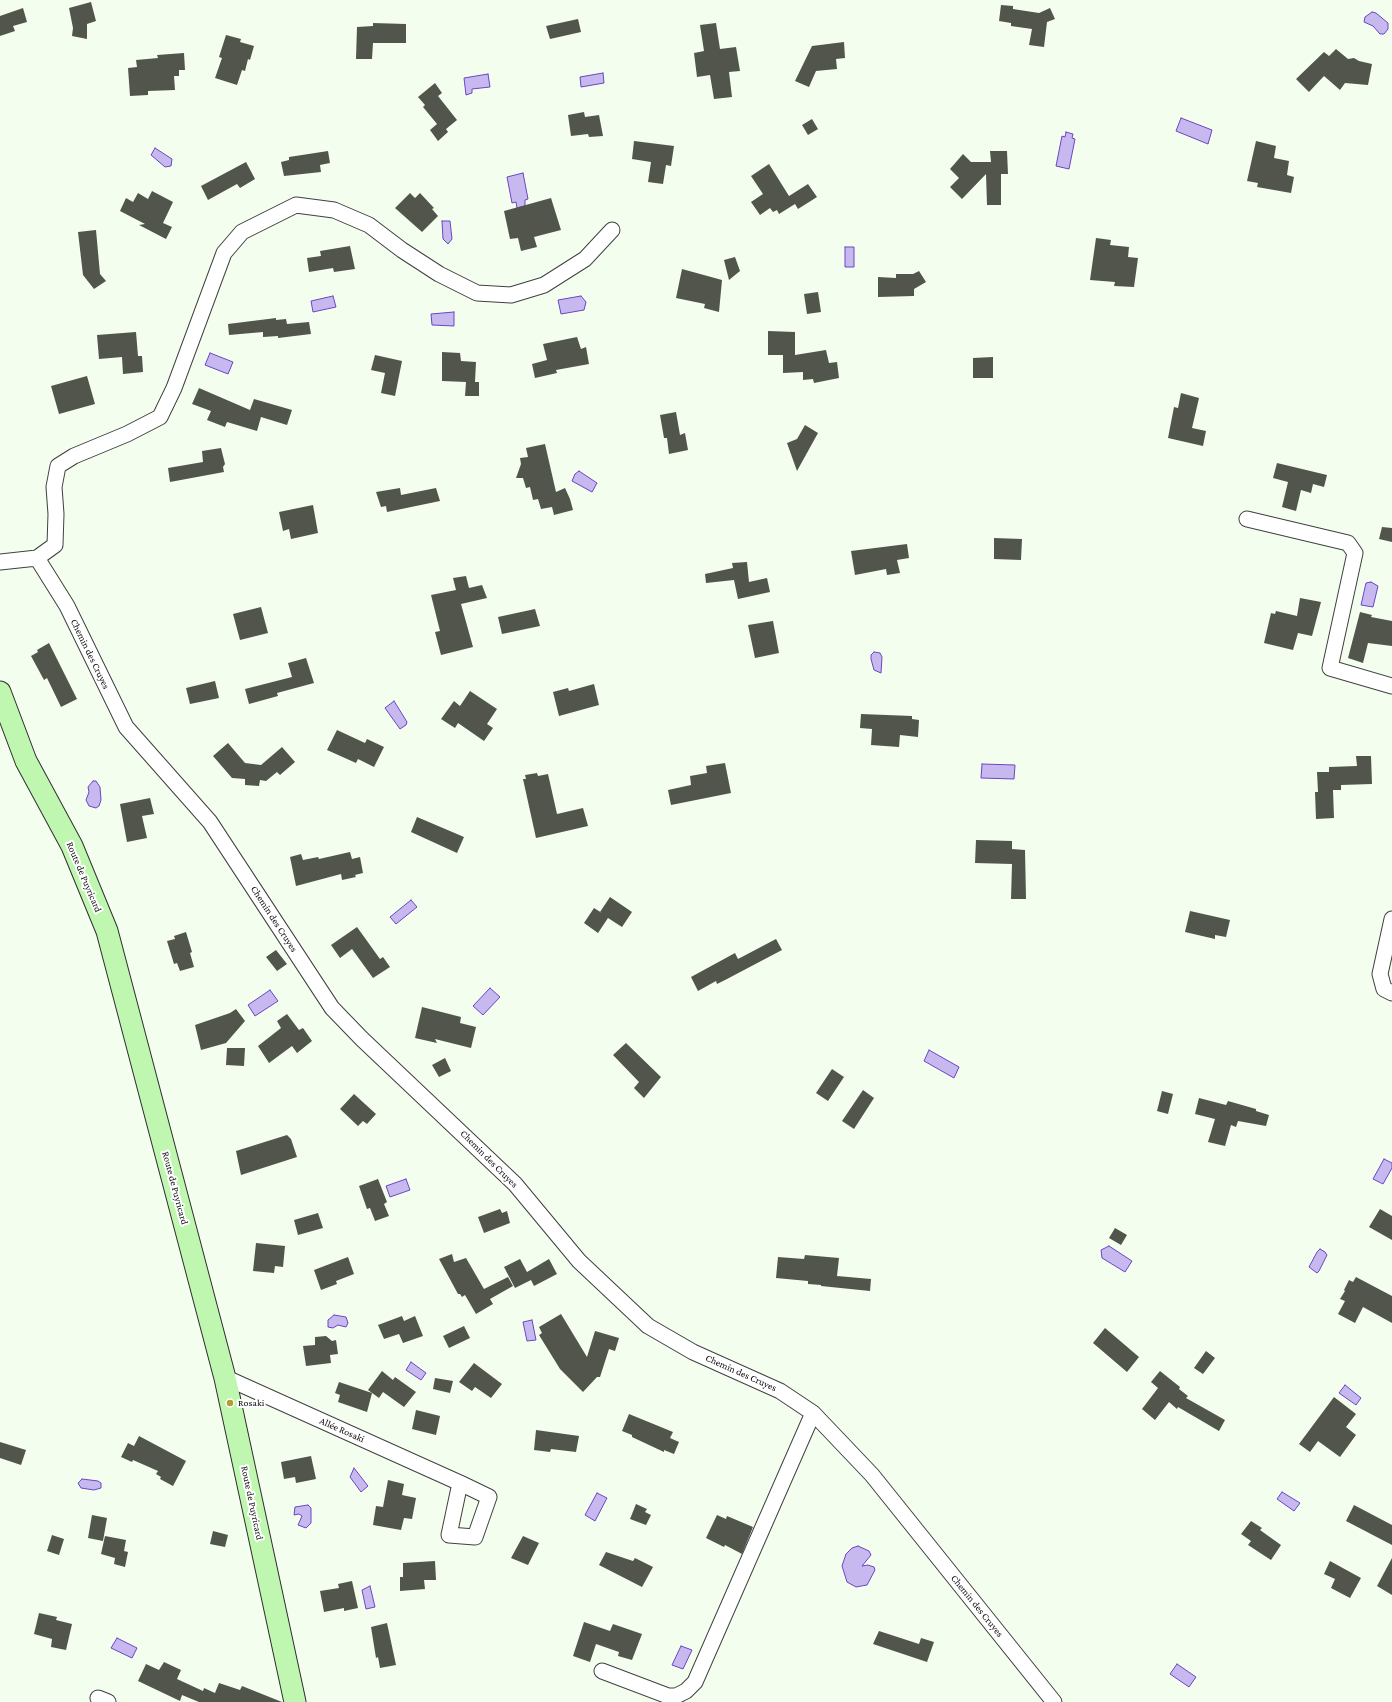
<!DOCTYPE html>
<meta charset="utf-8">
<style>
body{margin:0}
canvas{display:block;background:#f4feef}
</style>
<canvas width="1392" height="1702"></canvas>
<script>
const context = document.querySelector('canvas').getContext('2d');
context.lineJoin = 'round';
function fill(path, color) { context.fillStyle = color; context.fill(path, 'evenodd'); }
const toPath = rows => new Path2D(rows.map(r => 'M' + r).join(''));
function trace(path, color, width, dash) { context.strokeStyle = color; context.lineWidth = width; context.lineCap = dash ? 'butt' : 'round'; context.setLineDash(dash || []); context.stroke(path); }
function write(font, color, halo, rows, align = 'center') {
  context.font = font + ' "Crimson Pro",serif'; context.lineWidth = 4; context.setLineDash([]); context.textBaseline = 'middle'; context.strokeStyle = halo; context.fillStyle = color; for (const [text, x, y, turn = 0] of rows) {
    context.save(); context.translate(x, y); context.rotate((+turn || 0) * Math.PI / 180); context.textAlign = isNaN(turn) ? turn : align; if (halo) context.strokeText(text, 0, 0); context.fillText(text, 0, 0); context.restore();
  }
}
const water = toPath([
 [1372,12,1376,13,1388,23,1388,29,1384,34,1380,34,1373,26,1364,22,1365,17,1372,12],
 [603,73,604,83,581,87,580,77,603,73],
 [488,74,490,87,472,89,472,93,466,95,464,78,488,74],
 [1181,118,1212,130,1208,144,1176,131,1181,118],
 [1066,132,1073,134,1072,138,1075,139,1069,169,1056,166,1062,136,1065,137,1066,132],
 [155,148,172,159,171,166,165,167,151,155,155,148],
 [523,173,528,199,525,200,525,206,517,208,516,202,512,203,507,177,523,173],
 [442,221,450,221,452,239,448,244,443,239,442,221],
 [845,247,854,247,854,267,845,267,845,247],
 [333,296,336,307,313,312,311,301,333,296],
 [581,296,586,302,584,310,561,314,558,300,581,296],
 [454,312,454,326,432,325,431,314,454,312],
 [210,353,233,362,228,374,205,365,210,353],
 [579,471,597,483,592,492,572,481,575,474,579,471],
 [1371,582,1378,586,1373,607,1361,605,1366,583,1371,582],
 [874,652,880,653,882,657,881,673,874,670,871,659,871,655,874,652],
 [394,701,407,722,406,725,400,729,385,708,394,701],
 [982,764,1015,765,1014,779,981,778,982,764],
 [93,781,96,781,100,787,101,800,99,806,96,808,89,806,86,800,89,792,88,787,93,781],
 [411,900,417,907,396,924,390,917,411,900],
 [490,988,500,997,483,1015,473,1006,490,988],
 [270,990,278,1001,255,1016,248,1005,270,990],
 [929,1050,959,1067,954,1078,924,1061,929,1050],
 [1384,1159,1392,1163,1392,1168,1383,1184,1373,1179,1384,1159],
 [406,1179,410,1190,390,1197,386,1186,406,1179],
 [1109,1246,1132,1261,1125,1272,1102,1258,1101,1250,1109,1246],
 [1320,1249,1325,1252,1327,1255,1319,1271,1317,1273,1309,1267,1317,1252,1320,1249],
 [334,1315,346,1317,348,1323,346,1327,338,1325,333,1328,328,1327,328,1320,334,1315],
 [532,1320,536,1340,527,1341,523,1322,532,1320],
 [411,1362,426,1373,421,1380,406,1370,411,1362],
 [1345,1385,1361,1398,1356,1405,1339,1393,1345,1385],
 [354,1468,368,1486,361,1492,350,1477,354,1468],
 [82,1479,98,1481,101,1483,101,1488,94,1490,81,1488,78,1483,82,1479],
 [1282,1492,1300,1503,1294,1511,1277,1499,1282,1492],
 [597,1493,607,1498,595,1521,585,1515,597,1493],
 [308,1505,311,1508,311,1523,306,1528,298,1525,302,1516,299,1514,294,1515,295,1507,308,1505],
 [858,1546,869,1551,871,1555,862,1566,868,1565,874,1567,875,1570,867,1585,856,1587,847,1582,842,1566,846,1554,852,1548,858,1546],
 [370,1586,375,1607,366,1609,362,1590,370,1586],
 [117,1638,137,1648,132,1658,111,1648,117,1638],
 [681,1646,692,1650,683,1669,672,1665,681,1646],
 [1177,1664,1196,1677,1189,1687,1170,1674,1177,1664]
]);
fill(water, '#c7b9f0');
trace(water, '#6a46c1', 1);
fill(toPath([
 [91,2,96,21,87,24,87,39,72,36,73,28,69,8],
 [1001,5,1013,6,1013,9,1039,13,1050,8,1055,19,1047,22,1044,47,1029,45,1032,29,1011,26,1011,23,999,21],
 [23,8,27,22,13,26,15,31,0,36,0,16],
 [578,19,581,32,550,39,546,26],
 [373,23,406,24,406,43,373,43,372,59,356,59,357,27,373,26],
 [716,23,720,49,736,47,740,71,729,72,732,97,714,99,710,75,697,77,694,53,704,51,700,25],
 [226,35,241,39,240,42,254,46,250,60,248,59,245,71,242,70,237,85,215,78,222,58,219,57],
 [844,42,845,58,836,59,837,69,816,71,809,87,795,81,812,46],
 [1336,49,1348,59,1354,58,1359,61,1372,64,1368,85,1345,83,1340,90,1324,76,1309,92,1296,79,1324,52,1329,56],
 [184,53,185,70,179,70,179,76,174,76,175,90,148,91,148,95,130,96,128,68,137,67,136,60,158,58,157,55],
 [435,83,442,93,438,96,457,120,446,129,448,132,438,141,430,130,437,124,423,107,425,105,418,97],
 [584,112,585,117,599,115,603,136,589,137,588,134,571,136,568,115],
 [812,119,818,129,808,135,802,125],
 [634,141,674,146,671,166,666,165,663,184,648,182,651,162,632,159],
 [1256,141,1276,146,1274,158,1289,161,1287,175,1294,177,1291,193,1257,187,1258,183,1247,181],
 [328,151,330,163,320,165,321,172,284,176,281,162,289,160,289,157],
 [990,151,1007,151,1008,174,1001,174,1001,205,987,205,986,174,962,199,950,187,959,178,950,169,963,154,971,162,991,162],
 [246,162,255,179,240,188,237,184,208,200,201,186],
 [769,164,789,196,808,184,817,197,798,209,795,204,779,214,777,210,773,212,770,208,760,215,751,202,763,194,751,176],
 [152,191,173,202,163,223,172,227,166,239,139,225,145,224,120,211,126,198,133,202,138,193,148,199],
 [410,193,415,198,420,193,434,208,432,209,438,216,422,232,395,208],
 [551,198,561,230,534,237,537,247,521,251,518,238,510,239,504,211],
 [96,230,100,274,106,281,94,289,83,275,78,232],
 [1096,238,1111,240,1110,245,1129,247,1128,257,1138,258,1134,287,1114,286,1115,282,1090,280],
 [350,246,355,269,334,272,333,268,309,272,307,258,321,256,320,251],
 [735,257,740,271,729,280,724,260],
 [682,269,722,280,719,312,704,308,705,304,676,298],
 [919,271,926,282,914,289,914,296,878,297,878,277,896,278,896,274,913,274],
 [818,292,821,312,807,314,804,294],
 [276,318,276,320,286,319,287,324,309,322,311,334,278,338,278,336,263,337,263,332,229,335,228,324],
 [768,331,795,332,795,355,826,350,829,363,837,362,839,378,814,383,813,379,803,380,803,372,783,373,783,355,768,355],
 [136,332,138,356,142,356,143,372,123,374,122,357,99,359,97,335],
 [577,337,581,349,586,347,589,364,556,370,557,373,535,378,532,364,547,360,543,344],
 [442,352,460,353,461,361,476,362,475,382,479,382,479,396,465,396,466,382,442,381],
 [375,355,402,361,395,396,381,393,385,373,371,370],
 [993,357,993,378,973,378,973,358],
 [87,376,95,404,59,414,51,386],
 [199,388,250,410,254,399,292,410,287,425,261,417,257,431,227,422,225,427,207,420,211,411,192,404],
 [1181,393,1199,398,1192,428,1206,431,1203,446,1168,438,1174,407,1178,408],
 [676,412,680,435,685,433,688,450,669,454,667,438,664,438,660,415],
 [805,425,818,433,797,471,787,443,797,439],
 [545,444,556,492,565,488,570,499,573,510,554,515,552,507,541,509,538,499,533,500,530,487,526,488,523,478,516,478,521,464,520,458,528,457,526,448],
 [221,448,225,464,223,467,224,472,170,482,168,468,203,462,202,451],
 [1277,463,1327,475,1324,487,1313,484,1311,493,1301,490,1296,511,1282,507,1288,482,1273,478],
 [400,488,401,495,436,488,440,501,387,512,386,506,381,507,376,492],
 [313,505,318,533,291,539,289,529,283,531,279,512],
 [1382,527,1392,528,1392,542,1379,539],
 [994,538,1022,539,1021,560,994,559],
 [907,544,909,558,897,560,900,573,887,575,886,569,855,575,851,551],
 [747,562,749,582,767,578,770,592,738,599,734,580,706,583,705,574,733,568,732,563],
 [466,576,469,588,482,585,487,598,461,604,473,647,441,655,435,632,440,631,431,595,456,590,453,578],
 [1300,598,1321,602,1312,636,1298,633,1293,650,1264,643,1271,613,1275,614,1276,611,1297,616],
 [261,607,268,633,240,640,233,614],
 [535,609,540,626,502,634,498,617],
 [1360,612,1372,615,1371,617,1392,621,1392,646,1368,643,1363,663,1348,658],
 [773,621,779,653,755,658,748,625],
 [49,643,77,699,61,707,47,678,44,680,31,656,38,652,37,650],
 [306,658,314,683,277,693,278,696,249,704,245,689,292,677,288,663],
 [215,681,219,698,190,704,186,688],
 [594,684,599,705,559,716,553,692,568,688,569,691],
 [470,691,497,709,487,724,493,728,484,741,458,723,455,728,441,719,454,701,460,706],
 [861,714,912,716,912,719,919,720,918,737,900,735,899,747,871,745,872,729,860,728],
 [337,730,365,743,367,739,384,747,374,767,358,759,356,763,327,750],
 [228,743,245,763,261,765,282,747,295,762,280,775,277,772,266,781,260,780,259,786,245,785,245,779,232,778,213,756],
 [1356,756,1371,756,1372,784,1341,785,1341,790,1333,790,1334,818,1316,819,1315,792,1318,792,1317,772,1329,772,1329,767,1357,766],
 [725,763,731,793,671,805,668,790,691,785,690,776,707,773,706,766],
 [537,773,538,776,548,774,557,814,583,808,588,826,536,838,523,779,526,779,525,775],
 [150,798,154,814,142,816,147,838,127,842,120,804],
 [417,817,464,837,457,853,411,832],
 [976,840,1012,841,1012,849,1025,850,1026,899,1011,899,1012,864,975,863],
 [350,852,352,859,360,857,363,873,355,875,356,877,342,880,341,874,296,886,290,857,301,854,303,860,318,857,319,859],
 [610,897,632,912,622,927,608,918,598,933,584,923,594,908,602,913,600,912],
 [1190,911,1230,920,1226,937,1215,935,1215,939,1185,932],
 [357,927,380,959,383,957,390,967,373,978,352,949,340,958,331,945],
 [186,932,192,952,190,953,194,967,180,971,177,963,174,964,167,941,175,939,174,936],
 [776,939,782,950,727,979,717,984,716,981,698,991,691,977,735,953,738,959],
 [276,950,287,964,277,971,266,957],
 [422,1007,461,1017,460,1023,476,1027,471,1048,435,1039,437,1043,415,1038],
 [236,1009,245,1021,226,1043,201,1050,195,1025,230,1013],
 [287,1014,299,1030,303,1028,312,1041,297,1053,292,1046,269,1063,258,1046,281,1028,277,1021],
 [626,1043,661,1077,644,1098,634,1088,639,1082,613,1055],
 [227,1048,245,1048,244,1066,226,1065],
 [445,1058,451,1071,439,1077,432,1065],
 [832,1069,844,1077,828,1101,816,1093],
 [863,1090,874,1098,854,1129,842,1121],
 [1162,1091,1173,1094,1168,1114,1157,1111],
 [354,1094,376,1114,367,1124,363,1121,358,1126,340,1109],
 [1199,1098,1226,1105,1228,1101,1256,1109,1256,1111,1269,1115,1266,1126,1238,1121,1236,1127,1231,1125,1225,1146,1208,1142,1215,1119,1195,1114],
 [287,1135,291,1139,297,1157,241,1175,236,1151],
 [378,1179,387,1202,384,1204,389,1216,375,1221,370,1208,367,1209,359,1186],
 [500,1209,502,1213,507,1211,510,1223,484,1233,478,1217],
 [1380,1209,1392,1216,1392,1240,1369,1227],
 [318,1213,323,1228,298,1235,294,1220],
 [1115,1228,1127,1235,1121,1245,1109,1238],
 [256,1243,285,1246,283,1267,275,1266,274,1273,253,1271],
 [452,1254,454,1262,466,1258,484,1289,508,1277,513,1286,490,1299,493,1304,476,1314,465,1295,462,1297,460,1294,458,1294,439,1259],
 [805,1255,839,1258,837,1276,871,1279,870,1291,821,1286,821,1285,808,1284,808,1281,776,1278,778,1257,804,1259],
 [348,1257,354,1274,336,1281,337,1284,321,1290,314,1270],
 [520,1259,527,1272,549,1259,557,1274,534,1286,531,1280,515,1288,504,1267],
 [1356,1277,1392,1296,1392,1323,1363,1307,1355,1323,1338,1314,1345,1301,1340,1299,1345,1291,1344,1290,1349,1280,1353,1282],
 [561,1314,587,1357,595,1331,619,1338,615,1351,609,1349,600,1377,597,1377,583,1392,560,1369,539,1335,542,1333,539,1327],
 [402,1316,404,1321,415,1316,423,1336,403,1343,399,1334,384,1339,378,1325],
 [464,1326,470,1338,449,1348,443,1336],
 [1105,1328,1139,1357,1127,1372,1093,1343],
 [326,1336,332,1341,336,1340,338,1354,330,1355,331,1363,306,1366,303,1346,315,1345,315,1337],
 [1206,1351,1215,1358,1203,1374,1194,1368],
 [474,1363,502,1384,491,1398,475,1387,472,1391,459,1382],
 [382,1371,393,1380,395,1377,416,1392,404,1407,383,1392,379,1398,368,1390],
 [1160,1371,1180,1387,1179,1389,1188,1396,1186,1398,1225,1420,1219,1431,1178,1407,1177,1409,1169,1402,1155,1420,1142,1409,1158,1388,1151,1382],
 [435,1378,453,1381,450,1393,433,1389],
 [339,1382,372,1393,367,1412,338,1402,340,1395,335,1393],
 [1334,1397,1356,1414,1346,1427,1356,1435,1340,1457,1318,1441,1310,1452,1299,1444],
 [416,1410,440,1416,436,1435,412,1429],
 [629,1414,673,1432,670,1438,679,1442,674,1454,664,1450,664,1452,632,1437,632,1435,622,1431],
 [536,1430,579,1436,576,1452,551,1449,550,1452,534,1450],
 [139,1436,186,1461,173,1486,160,1479,161,1477,156,1474,158,1471,133,1460,132,1462,121,1457,128,1443,134,1446],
 [0,1442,26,1450,21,1465,0,1458],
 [311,1456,316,1479,296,1483,295,1477,284,1479,281,1462],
 [388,1480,404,1484,402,1495,416,1498,412,1519,404,1518,401,1530,373,1525,376,1506,383,1507],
 [636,1504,647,1509,645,1512,651,1515,646,1525,630,1519],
 [1354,1505,1392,1525,1392,1545,1346,1521],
 [92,1515,107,1518,103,1541,88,1538],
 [717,1515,726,1519,727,1516,753,1527,742,1554,725,1545,724,1547,706,1538],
 [1251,1521,1262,1528,1260,1530,1281,1545,1271,1560,1248,1545,1251,1541,1241,1534],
 [213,1531,228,1535,225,1547,210,1544],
 [52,1535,64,1539,59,1555,47,1551],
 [105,1536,126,1540,124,1551,128,1552,125,1567,114,1564,115,1558,101,1554],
 [523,1536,539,1543,528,1565,511,1558],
 [606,1552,633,1561,635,1558,653,1567,642,1587,599,1565],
 [1392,1558,1392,1595,1377,1586],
 [435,1561,436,1580,424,1580,425,1589,400,1591,400,1577,403,1577,403,1563],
 [1330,1561,1361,1578,1350,1598,1331,1588,1335,1579,1324,1574],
 [352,1581,358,1608,344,1611,344,1608,324,1612,320,1591,339,1588,338,1584],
 [39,1613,57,1617,56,1620,72,1624,66,1650,51,1647,52,1639,34,1634],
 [584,1622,610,1631,613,1624,642,1634,632,1660,618,1656,619,1652,596,1644,590,1662,573,1656],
 [387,1623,396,1665,380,1668,378,1657,376,1658,371,1627],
 [879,1631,919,1644,921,1638,934,1642,927,1662,873,1644],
 [164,1662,181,1670,177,1679,203,1691,204,1688,215,1693,219,1683,240,1690,242,1686,282,1702,199,1702,182,1695,180,1701,138,1681,146,1664,159,1670]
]), '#52554b');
const street = toPath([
 [1247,519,1348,543,1355,553,1330,668,1392,686],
 [37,558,55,545,56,514,54,487,58,466,74,456,127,434,160,417,174,388,224,253,242,232,296,205,334,210,369,225,402,250,439,274,477,293,511,295,544,285,585,259,612,230],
 [0,562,37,558,67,606,126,727,210,822,332,1008,362,1039,515,1184,579,1261,648,1326,693,1352,780,1391,813,1413,872,1475,1054,1702],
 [1392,919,1380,974,1384,989,1392,993],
 [225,1378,231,1380,460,1483,489,1497,475,1537,449,1535,460,1483],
 [602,1671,668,1696,676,1696,686,1691,695,1682,813,1413],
 [98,1698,108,1702]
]);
const secondary = toPath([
 [0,692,26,761,72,846,107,931,225,1378,295,1702]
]);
trace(street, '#404040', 17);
trace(secondary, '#2f2f2f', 23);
trace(street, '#fff', 15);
trace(secondary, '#c0f7b0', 21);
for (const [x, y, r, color] of [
 [230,1403,4,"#b19d32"]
]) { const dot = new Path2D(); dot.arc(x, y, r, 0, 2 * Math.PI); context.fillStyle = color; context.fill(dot); trace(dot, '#fff', 1.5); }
write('10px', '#0d0d0d', '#fff', [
 ["Chemin des Cruyes",90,654,64],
 ["Route de Puyricard",84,877,67],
 ["Chemin des Cruyes",274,919,57],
 ["Chemin des Cruyes",489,1159,45],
 ["Route de Puyricard",175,1188,75],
 ["Chemin des Cruyes",741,1373,24],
 ["Allée Rosaki",342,1430,24],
 ["Route de Puyricard",252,1503,78],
 ["Chemin des Cruyes",977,1606,51]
]);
write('10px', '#0d0d0d', '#fff', [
 ["Rosaki",238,1403]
], 'left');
</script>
